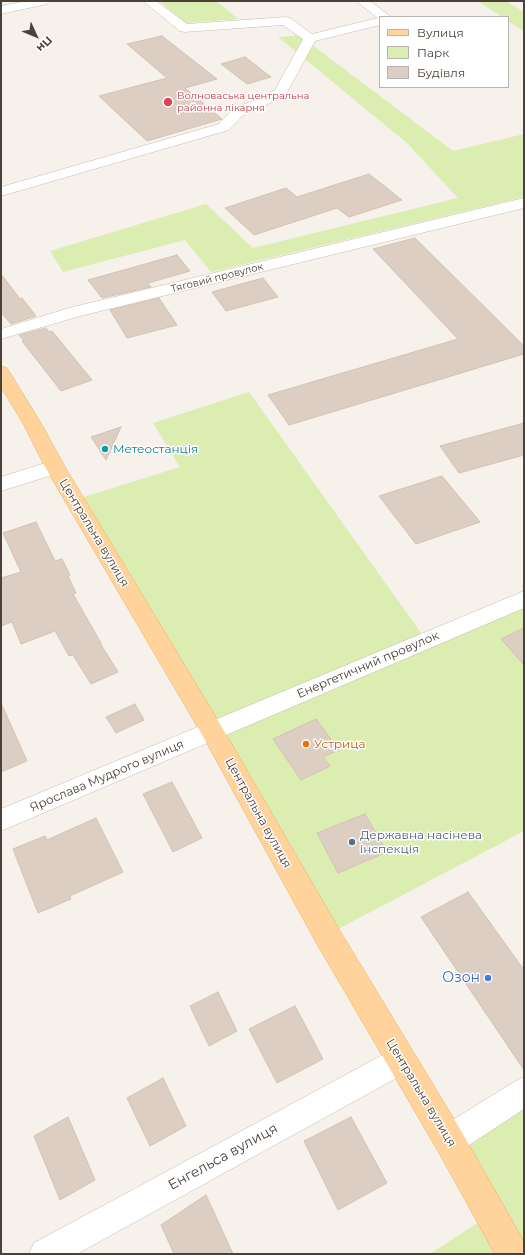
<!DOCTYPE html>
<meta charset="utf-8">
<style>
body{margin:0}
#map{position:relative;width:525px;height:1255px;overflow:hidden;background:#f6f1eb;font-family:Montserrat,sans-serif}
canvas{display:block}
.frame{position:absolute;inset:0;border:2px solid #4b4138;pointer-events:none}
.legend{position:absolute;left:379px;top:16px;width:130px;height:72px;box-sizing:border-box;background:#fff;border:1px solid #b7b3af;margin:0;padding:5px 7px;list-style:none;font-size:12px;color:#4b4138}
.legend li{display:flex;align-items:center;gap:8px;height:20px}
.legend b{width:20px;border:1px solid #b7b3af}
.north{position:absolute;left:16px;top:16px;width:40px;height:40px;-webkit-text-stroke:3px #fff;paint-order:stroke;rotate:134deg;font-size:11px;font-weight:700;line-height:16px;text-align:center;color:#4b4138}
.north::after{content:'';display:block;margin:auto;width:14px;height:18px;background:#4b4138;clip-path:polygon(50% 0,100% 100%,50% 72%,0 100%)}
</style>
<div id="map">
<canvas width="525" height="1255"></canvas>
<div class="frame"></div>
<ul class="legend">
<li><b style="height:5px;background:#ffd39b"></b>Вулиця</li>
<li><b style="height:11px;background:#dbedb1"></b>Парк</li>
<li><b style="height:11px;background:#dccec2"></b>Будівля</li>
</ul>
<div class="north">Пн</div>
</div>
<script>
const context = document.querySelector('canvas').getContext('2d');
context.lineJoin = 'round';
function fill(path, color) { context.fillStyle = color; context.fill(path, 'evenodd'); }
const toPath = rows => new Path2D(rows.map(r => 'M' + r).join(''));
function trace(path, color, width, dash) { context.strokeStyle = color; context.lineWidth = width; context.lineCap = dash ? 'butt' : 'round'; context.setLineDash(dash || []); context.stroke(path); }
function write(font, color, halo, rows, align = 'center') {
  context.font = font + ' Montserrat,sans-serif'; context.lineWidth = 3; context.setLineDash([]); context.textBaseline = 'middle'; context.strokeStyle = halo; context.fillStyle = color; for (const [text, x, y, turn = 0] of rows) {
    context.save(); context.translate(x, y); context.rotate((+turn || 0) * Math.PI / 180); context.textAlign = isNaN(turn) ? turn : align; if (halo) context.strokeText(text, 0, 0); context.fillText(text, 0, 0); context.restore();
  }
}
fill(toPath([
 [159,1,216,1,238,19,185,23],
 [478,1,506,1,524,12,524,31,508,21,508,17,502,17],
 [299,35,453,151,524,134,524,197,211,272,185,240,63,272,50,251,206,204,253,248,458,198,407,143,278,37],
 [249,392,426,640,524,599,524,831,327,935,74,500,180,467,153,423],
 [524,1092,524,1254,430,1254,491,1214,449,1140]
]), '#dbedb1');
const building = toPath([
 [162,36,217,79,185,88,222,119,147,141,99,96,167,78,127,44,162,36],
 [245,57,271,77,247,84,221,64,245,57],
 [369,174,402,200,349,217,337,208,254,235,225,208,286,188,297,197,369,174],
 [415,238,524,346,524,354,289,425,268,395,458,339,373,249,415,238],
 [177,255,190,271,148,283,151,287,102,298,88,280,177,255],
 [1,274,20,299,22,298,36,316,11,324,1,312,1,274],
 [263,278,278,297,226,311,212,292,263,278],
 [159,298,177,325,127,338,110,310,159,298],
 [46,328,49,332,52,331,92,380,61,391,22,341,24,341,19,335,46,328],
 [524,423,524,455,459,473,440,446,524,423],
 [121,427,106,460,91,437,121,427],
 [442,476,480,522,416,544,379,496,442,476],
 [36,522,55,561,62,559,70,575,68,576,76,593,73,594,101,643,100,643,118,672,91,684,73,655,69,656,55,631,21,644,12,622,1,626,1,578,21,572,3,533,36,522],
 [524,628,524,665,501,639,524,628],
 [1,703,27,761,1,772,1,703],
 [135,704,144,720,116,733,106,717,135,704],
 [316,719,339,750,323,757,330,766,301,780,273,739,316,719],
 [172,782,202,838,173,852,143,794,172,782],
 [365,814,387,852,338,873,317,833,365,814],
 [96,818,123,872,70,896,71,899,38,913,13,849,45,836,47,840,96,818],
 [468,892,524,970,524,1070,421,917,468,892],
 [218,992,237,1031,209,1046,190,1006,218,992],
 [295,1006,323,1059,277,1083,249,1029,295,1006],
 [163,1078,186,1126,150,1146,127,1098,163,1078],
 [68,1117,95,1180,60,1200,34,1136,68,1117],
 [351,1117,387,1183,338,1210,304,1141,351,1117],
 [206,1195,233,1254,174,1254,161,1225,206,1195]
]);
fill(building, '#dccec2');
trace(building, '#d4c1b2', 1);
const minor = toPath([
 [26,1,49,1,47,4,1,14,1,6,26,1],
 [143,1,156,1,187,24,286,17,290,18,312,34,378,18,356,1,370,1,391,17,380,17,380,25,315,41,285,96,242,116,229,130,1,196,1,187,219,124,232,110,275,90,303,39,283,25,184,32,180,31,143,1],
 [524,198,524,208,80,316,1,339,1,329,69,308,524,198],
 [55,460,62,462,65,467,62,472,1,491,1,477,55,460],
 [524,591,524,608,1,831,1,809,524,591],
 [401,1045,411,1050,416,1060,411,1070,77,1254,29,1254,34,1243,401,1045],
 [524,1077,524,1109,460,1151,449,1155,438,1151,434,1140,438,1129,514,1082,524,1077]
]);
const major = toPath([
 [1,366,7,368,42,425,65,467,220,724,337,926,460,1129,524,1242,524,1254,495,1254,438,1151,317,944,204,738,45,467,24,425,1,387,1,366]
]);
trace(minor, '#c6baaf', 1);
trace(major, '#ecae62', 1);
fill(minor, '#fff');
fill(major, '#ffd39b');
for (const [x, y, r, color] of [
 [168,102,5,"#e0444e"],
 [105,449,4,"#0f9aa8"],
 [306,744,4,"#e8710a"],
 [352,842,4,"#5c6f8a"],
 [488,978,4,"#3f7fe0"]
]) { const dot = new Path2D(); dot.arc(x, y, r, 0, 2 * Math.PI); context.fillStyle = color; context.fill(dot); trace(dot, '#fff', 1.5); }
write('10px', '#be3a42', '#fff', [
 ["Волноваська центральна",177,96],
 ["районна лікарня",177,108]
], 'left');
write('10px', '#4b4138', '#fff', [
 ["Тяговий провулок",217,278,-14]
]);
write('12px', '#0d838f', '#fff', [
 ["Метеостанція",113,449]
], 'left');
write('12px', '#4b4138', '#fff', [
 ["Центральна вулиця",94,533,59],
 ["Енергетичний провулок",368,665,-23],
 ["Ярослава Мудрого вулиця",107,776,-23],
 ["Центральна вулиця",258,813,61],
 ["Центральна вулиця",421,1093,59]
]);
write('12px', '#c56008', '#fff', [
 ["Устрица",314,744]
], 'left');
write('12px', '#4e5e75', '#fff', [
 ["Державна насiнева",360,835],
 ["iнспекцiя",360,849]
], 'left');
write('14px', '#366cbe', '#fff', [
 ["Озон",480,978]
], 'right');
write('14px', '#4b4138', '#fff', [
 ["Енгельса вулиця",223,1157,-29]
]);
</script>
